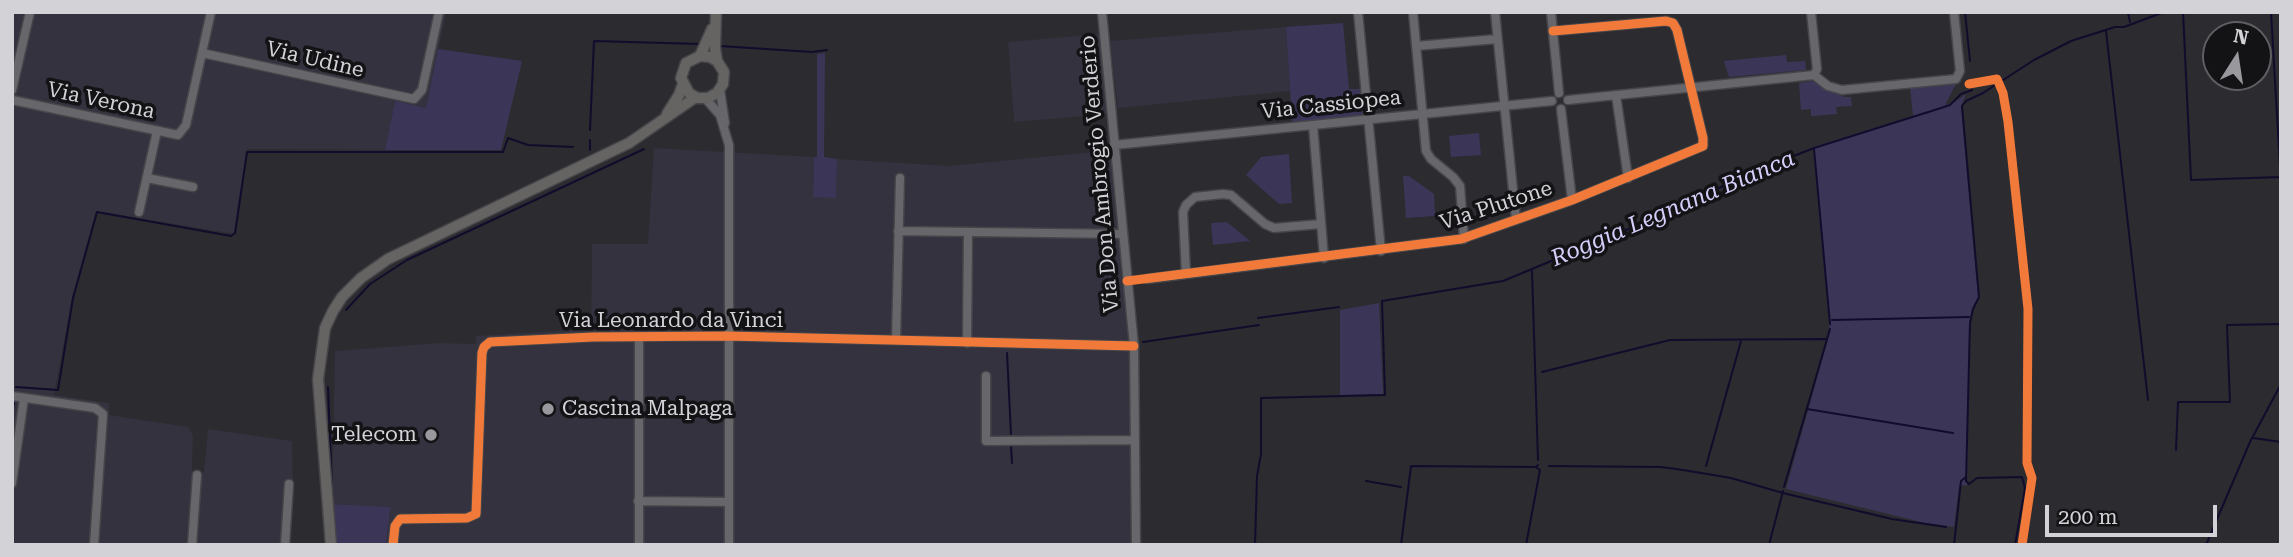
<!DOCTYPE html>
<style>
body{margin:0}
#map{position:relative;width:2293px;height:557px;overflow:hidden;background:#2b2b30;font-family:"Roboto Serif",serif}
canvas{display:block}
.frame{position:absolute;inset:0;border:14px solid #d2d2d7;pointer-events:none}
.north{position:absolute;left:2202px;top:21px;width:70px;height:70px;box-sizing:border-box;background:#131316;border:2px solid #5f5f63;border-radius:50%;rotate:12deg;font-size:19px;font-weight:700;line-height:28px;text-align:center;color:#d2d2d7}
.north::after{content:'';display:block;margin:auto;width:24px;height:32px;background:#98989d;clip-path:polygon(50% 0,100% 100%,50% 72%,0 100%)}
.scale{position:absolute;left:2045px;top:505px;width:172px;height:32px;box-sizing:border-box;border:4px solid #d2d2d7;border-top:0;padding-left:9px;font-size:21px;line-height:24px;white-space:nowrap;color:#d2d2d7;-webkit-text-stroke:5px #131316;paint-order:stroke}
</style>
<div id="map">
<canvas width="2293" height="557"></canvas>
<div class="frame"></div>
<div class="north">N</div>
<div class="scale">200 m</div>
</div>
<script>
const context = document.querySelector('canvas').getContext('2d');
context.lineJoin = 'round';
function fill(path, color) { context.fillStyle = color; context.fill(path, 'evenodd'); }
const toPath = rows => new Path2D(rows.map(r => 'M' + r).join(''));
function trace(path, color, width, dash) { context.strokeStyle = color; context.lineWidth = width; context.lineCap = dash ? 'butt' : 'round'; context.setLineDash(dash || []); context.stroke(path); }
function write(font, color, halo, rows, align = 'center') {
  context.font = font + ' "Roboto Serif",serif'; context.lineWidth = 7; context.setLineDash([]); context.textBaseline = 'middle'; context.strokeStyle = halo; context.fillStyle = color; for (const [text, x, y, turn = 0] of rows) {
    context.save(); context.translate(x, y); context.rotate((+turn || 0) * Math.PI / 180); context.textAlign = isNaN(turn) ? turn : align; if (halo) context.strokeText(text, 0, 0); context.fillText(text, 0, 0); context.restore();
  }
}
fill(toPath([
 [12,12,446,12,426,108,395,101,385,150,247,149,235,234,96,211,72,298,54,395,109,403,109,415,188,427,193,435,192,471,204,472,208,429,292,441,293,479,288,545,12,545],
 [1286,27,1290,91,1118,108,1110,41],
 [1100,34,1109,114,1014,122,1008,42],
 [654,148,814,157,813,197,836,197,837,159,949,166,1113,150,1129,324,1131,545,386,545,389,507,332,504,335,351,440,343,476,344,476,336,591,329,592,244,648,244]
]), '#33323e');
fill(toPath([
 [1343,23,1349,89,1361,89,1363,116,1292,122,1286,27],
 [438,49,522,61,501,150,385,150,395,101,426,108],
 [825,53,824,157,837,159,836,198,813,197,814,157,817,157,817,54],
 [1786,55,1787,62,1805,61,1806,70,1729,77,1724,61],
 [1812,81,1844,97,1851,97,1852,106,1836,107,1837,114,1811,116,1811,109,1801,110,1799,83],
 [1957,82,1945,105,1955,102,1966,94,1961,106,1978,297,1972,309,1969,323,1967,485,1959,486,1954,527,1921,522,1786,489,1830,332,1813,147,1913,116,1910,87],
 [1479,133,1481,155,1451,157,1449,136],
 [1289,154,1292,203,1279,204,1246,175,1261,157],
 [1403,176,1409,176,1434,194,1435,216,1406,218],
 [1227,222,1250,241,1213,245,1211,223],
 [1379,303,1383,394,1340,395,1340,310],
 [332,504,390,507,386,545,336,545]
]), '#3b3658');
trace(toPath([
 [1965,12,1970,61],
 [2128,12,2130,22],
 [2183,12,2191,180,2280,177],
 [2271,12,2281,184],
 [2106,31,2148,400],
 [720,46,812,52,827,50],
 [590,130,594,41,700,44],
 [590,140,590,150],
 [1814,149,1830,324],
 [1532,271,1538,460],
 [346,310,370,284,407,260,644,149],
 [1258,318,1339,307],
 [1832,320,1969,317],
 [1143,342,1259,325],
 [1007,353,1011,434],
 [1542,372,1670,340,1826,339],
 [16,387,58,390,73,298,97,212,231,236,235,233,247,152,503,152,508,138,528,145,573,147],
 [328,387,332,491],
 [1807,409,1953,433],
 [12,413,14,403],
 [2253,438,2281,442],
 [1011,445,1012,463],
 [2176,450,2178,402,2230,402,2227,325,2281,324],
 [1549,466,1661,467,1683,470,1731,478,1783,493,1892,519,1946,527],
 [1706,466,1741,341],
 [1366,481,1401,487],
 [1784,487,1830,329],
 [1255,545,1257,476,1261,454,1261,398,1385,395,1382,301,1503,281,1626,230,1763,168,1814,148,1941,108,1950,105,1961,94,1972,90],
 [1401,545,1411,466,1536,467,1538,465],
 [1526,545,1540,470,1537,468],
 [1769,545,1783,491],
 [1954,545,1961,481,1966,477],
 [2015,545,2025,488,2022,477,1977,478,1969,484,1966,481,1970,323,1973,309,1979,297,1962,106,1966,101,1983,93,2034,60,2071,41,2115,27,2124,27,2164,12],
 [2206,545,2250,442,2281,384]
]), '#130b2c', 2);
const minor = toPath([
 [1102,12,1134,346,1136,545],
 [1358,12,1381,251],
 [1413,12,1426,151,1431,159,1453,177,1460,186,1464,239],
 [1495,12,1516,220],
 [1551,12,1559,93],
 [1811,12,1817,69,1814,75],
 [1416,46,1497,39],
 [202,53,414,99,422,90,439,12],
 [1814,75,1828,86,1842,90,1956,79,1960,71,1954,12],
 [12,90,30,12],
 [720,90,725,123],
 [1616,95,1628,178],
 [705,98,720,115,729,145,729,545],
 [12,100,178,135,186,125,211,12],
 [1568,100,1814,75],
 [1561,109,1572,200],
 [1313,125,1324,258],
 [1114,145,1552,101],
 [147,178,193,187],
 [139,212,157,131],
 [898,231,1123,234],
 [1186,274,1183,212,1186,205,1195,197,1223,194,1231,195,1265,224,1274,228,1321,224],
 [1147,279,1461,239,1572,200,1703,146,1703,138,1677,30,1673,23,1666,21,1553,31],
 [896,340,900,178],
 [967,343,968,232],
 [986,376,986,441,1135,440],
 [12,396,95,408,103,414,94,545],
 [12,483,24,398],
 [638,501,729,502],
 [192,545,197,475],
 [285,545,289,484],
 [393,545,395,526,400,519,467,518,476,514,482,353,484,347,490,342,593,337,728,336,1134,346],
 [639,545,639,337]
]);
const major = toPath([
 [716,12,715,48,717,61,724,72,723,84,717,93,708,98,697,98,689,93,681,78,686,63,700,56,710,57,717,61],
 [700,56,712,29],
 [667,114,679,95,683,84],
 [331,545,318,379,325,328,333,311,342,297,361,278,388,259,629,143,696,97]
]);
trace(minor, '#46464a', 11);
trace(major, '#46464a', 13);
trace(minor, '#67676b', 8);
trace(major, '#656463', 10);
trace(toPath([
 [1969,84,1997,79,2003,93,2008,122,2028,309,2027,463,2032,478,2022,545],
 [1127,281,1461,239,1572,200,1703,146,1703,138,1677,30,1673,23,1666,21,1553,31],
 [393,545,395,526,400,519,467,518,476,514,482,353,484,347,490,342,593,337,728,336,1134,346]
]), '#f17a3a', 9);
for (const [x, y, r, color] of [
 [548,409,7,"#98989d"],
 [431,435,7,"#98989d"]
]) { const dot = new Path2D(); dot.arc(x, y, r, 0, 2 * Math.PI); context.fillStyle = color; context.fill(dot); trace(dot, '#131316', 2.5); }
write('21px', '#d2d2d7', '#131316', [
 ["Via Udine",315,60,13],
 ["Via Verona",101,101,12],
 ["Via Cassiopea",1331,105,-6],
 ["Via Don Ambrogio Verderio",1100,174,-95],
 ["Via Plutone",1496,206,-18],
 ["Via Leonardo da Vinci",671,321]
]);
write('21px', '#d2d2d7', '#131316', [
 ["Cascina Malpaga",562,409],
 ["Telecom",417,435,"right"]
], 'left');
write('italic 23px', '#d4cffa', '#131316', [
 ["Roggia Legnana Bianca",1673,209,-23]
]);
</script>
